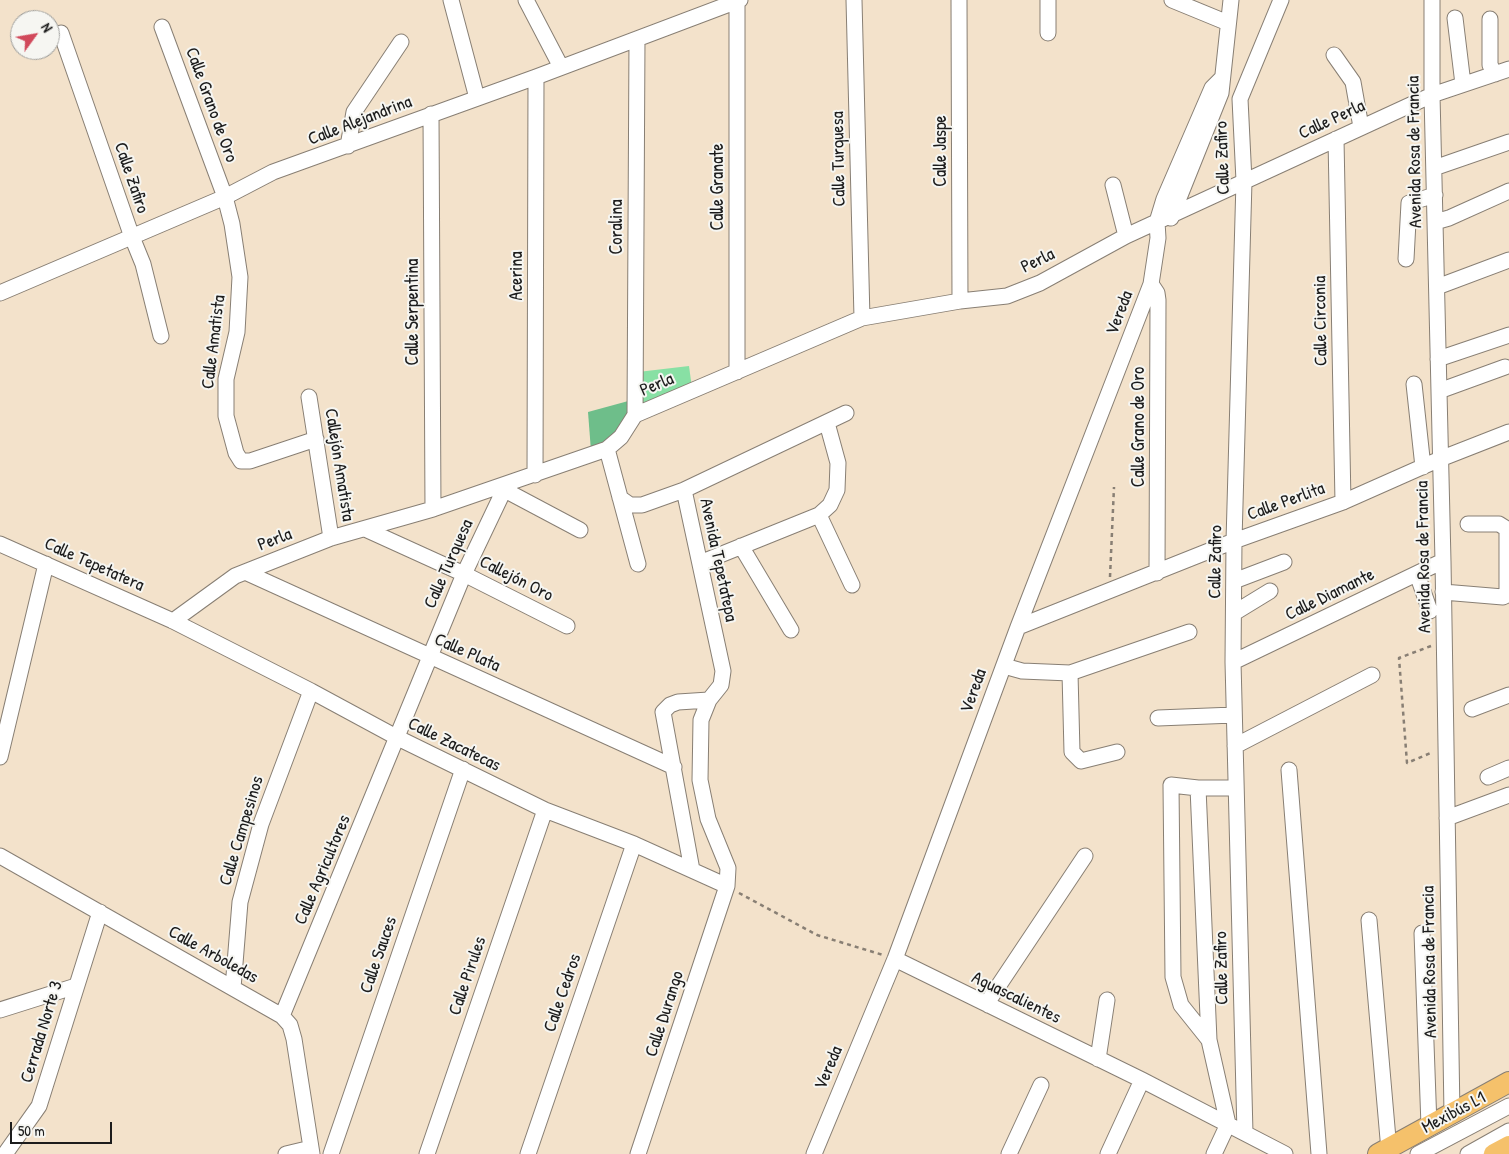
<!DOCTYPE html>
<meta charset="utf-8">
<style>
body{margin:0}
#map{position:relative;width:1509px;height:1154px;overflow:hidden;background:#f3e2cb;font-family:"Patrick Hand",sans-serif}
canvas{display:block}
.north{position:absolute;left:10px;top:10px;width:50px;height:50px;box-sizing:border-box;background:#f6f6f2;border:1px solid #9f9f9c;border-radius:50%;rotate:58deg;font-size:14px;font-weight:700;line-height:20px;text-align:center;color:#1c1c1c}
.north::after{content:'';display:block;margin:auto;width:18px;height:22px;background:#d1495b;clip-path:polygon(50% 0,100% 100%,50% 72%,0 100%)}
.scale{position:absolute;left:10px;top:1122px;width:102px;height:22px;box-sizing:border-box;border:2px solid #1c1c1c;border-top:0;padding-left:6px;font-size:15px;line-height:18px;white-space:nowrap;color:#1c1c1c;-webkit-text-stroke:4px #f6f6f2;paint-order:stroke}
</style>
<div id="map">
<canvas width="1509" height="1154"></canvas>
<div class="north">N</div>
<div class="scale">50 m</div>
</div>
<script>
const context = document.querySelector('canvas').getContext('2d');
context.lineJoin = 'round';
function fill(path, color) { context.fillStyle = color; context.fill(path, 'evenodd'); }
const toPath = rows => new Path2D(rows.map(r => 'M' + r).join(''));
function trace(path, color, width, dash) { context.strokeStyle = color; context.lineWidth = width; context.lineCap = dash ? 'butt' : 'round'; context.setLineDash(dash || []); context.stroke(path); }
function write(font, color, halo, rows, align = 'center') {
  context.font = font + ' "Patrick Hand",sans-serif'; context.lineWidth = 4; context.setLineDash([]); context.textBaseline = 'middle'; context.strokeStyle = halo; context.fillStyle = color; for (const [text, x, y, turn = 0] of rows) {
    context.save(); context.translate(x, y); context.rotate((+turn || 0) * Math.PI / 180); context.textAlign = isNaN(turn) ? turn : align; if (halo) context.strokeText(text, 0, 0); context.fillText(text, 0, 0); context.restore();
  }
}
fill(toPath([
 [689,366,692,388,637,412,638,372]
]), '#88e0a4');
fill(toPath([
 [632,400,631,415,619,435,591,451,588,412]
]), '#6ebe8a');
const minor = toPath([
 [451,0,477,98],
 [526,0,561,67],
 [854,0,862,318],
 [959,0,960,301],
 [1172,0,1228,23],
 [1432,0,1432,95,1443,561,1452,1114],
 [737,1,737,372],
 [1455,18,1463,84],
 [1490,19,1490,65,1495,74],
 [162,27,225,197,232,224,240,277,237,332,226,379,226,416,236,453,241,461,250,461,316,439],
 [61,33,132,237,143,264,161,336],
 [1048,33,1048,0],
 [1334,55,1353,82,1361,127],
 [431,114,433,509],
 [1336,139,1343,502],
 [348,146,354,112,401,42],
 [1434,168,1509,142],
 [1113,185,1126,236],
 [1171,218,1221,93,1231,0],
 [1435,222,1449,218,1509,191],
 [1406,259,1409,203,1435,195],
 [1151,284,1157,293,1158,300,1157,573],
 [1437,287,1509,260],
 [0,293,225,197,273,172,536,77,740,0],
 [1438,359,1509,335],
 [1414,384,1423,467],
 [1439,391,1505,367],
 [309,397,331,538],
 [635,415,637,39],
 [607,449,638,564],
 [535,475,536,77],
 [499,487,580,530],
 [620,498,630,505,642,505,684,490,846,413],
 [819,515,852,585],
 [365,529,464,574,567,626],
 [0,544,173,621,311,691,398,738,545,810,634,844,727,886],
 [741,546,791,630],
 [700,563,819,515,830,505,837,490,838,463,827,423],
 [245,572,674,767],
 [1417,574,1430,611],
 [1234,581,1284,562],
 [1443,592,1503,597,1507,595,1507,529,1499,524,1468,524],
 [1234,613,1270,591],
 [173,621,235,576,245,572,331,538,433,509,607,449,621,437,635,415,862,318,960,301,1007,296,1040,283,1126,236,1432,95,1509,69],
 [1018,627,1234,541,1343,502,1440,459,1509,432],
 [1233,662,1443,561],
 [1004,666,1022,671,1070,673,1189,632],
 [1070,673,1072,752,1081,761,1117,752],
 [1472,709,1509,695],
 [1158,718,1234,715],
 [1235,746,1372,675],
 [0,757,46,564],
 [1289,770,1319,1154],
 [1488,777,1509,768],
 [1198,788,1171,785,1173,977,1181,1005,1209,1040],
 [1447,818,1509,795],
 [0,856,282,1016,290,1025,294,1039,312,1154],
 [692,870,663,712,670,705,678,702,709,700],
 [1369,920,1388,1139,1391,1147],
 [1422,933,1429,1126],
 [895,959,1142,1080,1285,1154],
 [233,988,240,902,261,824,311,691],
 [988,1005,991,997,1085,856],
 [0,1010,76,986],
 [282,1016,464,574,504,490],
 [1098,1059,1107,1000],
 [1245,1133,1233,662,1234,541,1244,181,1240,99,1281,0],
 [5,1154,39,1106,100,912],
 [286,1154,311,1148],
 [331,1154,463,769],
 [427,1154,545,810],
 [528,1154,634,844],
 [638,1154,727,886,728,868,708,819,700,780,701,720,709,700,721,685,723,671,684,490],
 [814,1154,895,959,1018,627,1151,284,1158,238,1157,222,1164,199,1212,88,1222,78],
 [1009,1154,1041,1085],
 [1108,1154,1142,1080],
 [1214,1154,1228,1124,1209,1040,1198,788,1236,788],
 [1418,1154,1509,1106],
 [1468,1154,1509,1131]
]);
const major = toPath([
 [1378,1154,1509,1082],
 [1494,1154,1509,1146]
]);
trace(minor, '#887f74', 17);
trace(major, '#887f74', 22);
trace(toPath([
 [1110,577,1114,487],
 [1431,646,1399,658,1407,763,1433,752],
 [739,893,817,935,883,955]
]), '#887f74', 2.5, [4, 4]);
trace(minor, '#fff', 15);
trace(major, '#f5c16b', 20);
write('18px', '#1c1c1c', '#f6f6f2', [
 ["Calle Grano de Oro",211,105,70],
 ["Calle Perla",1332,120,-25],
 ["Calle Alejandrina",360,121,-21],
 ["Calle Jaspe",941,151,-90],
 ["Avenida Rosa de Francia",1415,152,-91],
 ["Calle Zafiro",1223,158,-92],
 ["Calle Turquesa",839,159,-91],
 ["Calle Zafiro",131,178,71],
 ["Calle Granate",718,187,-90],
 ["Coralina",617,227,-90],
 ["Perla",1038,261,-26],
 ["Acerina",517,276,-90],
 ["Calle Serpentina",413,312,-90],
 ["Vereda",1120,313,-69],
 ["Calle Circonia",1321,321,-91],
 ["Calle Amatista",214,342,-83],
 ["Perla",657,385,-23],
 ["Calle Grano de Oro",1139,427,-90],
 ["Callejón Amatista",339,465,81],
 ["Calle Perlita",1286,502,-20],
 ["Perla",275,540,-21],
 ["Avenida Rosa de Francia",1424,557,-91],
 ["Avenida Tepetatepa",718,560,78],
 ["Calle Zafiro",1216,562,-89],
 ["Calle Turquesa",449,564,-66],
 ["Calle Tepetatera",94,565,24],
 ["Callejón Oro",516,579,27],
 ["Calle Diamante",1330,595,-26],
 ["Calle Plata",467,653,24],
 ["Vereda",974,691,-70],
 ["Calle Zacatecas",454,745,26],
 ["Calle Campesinos",242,831,-73],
 ["Calle Agricultores",323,870,-67],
 ["Calle Arboledas",213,955,29],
 ["Calle Sauces",379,955,-71],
 ["Avenida Rosa de Francia",1430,962,-91],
 ["Calle Zafiro",1222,968,-91],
 ["Calle Pirules",468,976,-71],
 ["Calle Cedros",563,993,-71],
 ["Aguascalientes",1016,998,26],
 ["Calle Durango",665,1014,-72],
 ["Cerrada Norte 3",42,1032,-73],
 ["Vereda",829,1068,-67],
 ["Mexibús L1",1454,1113,-28]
]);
</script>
